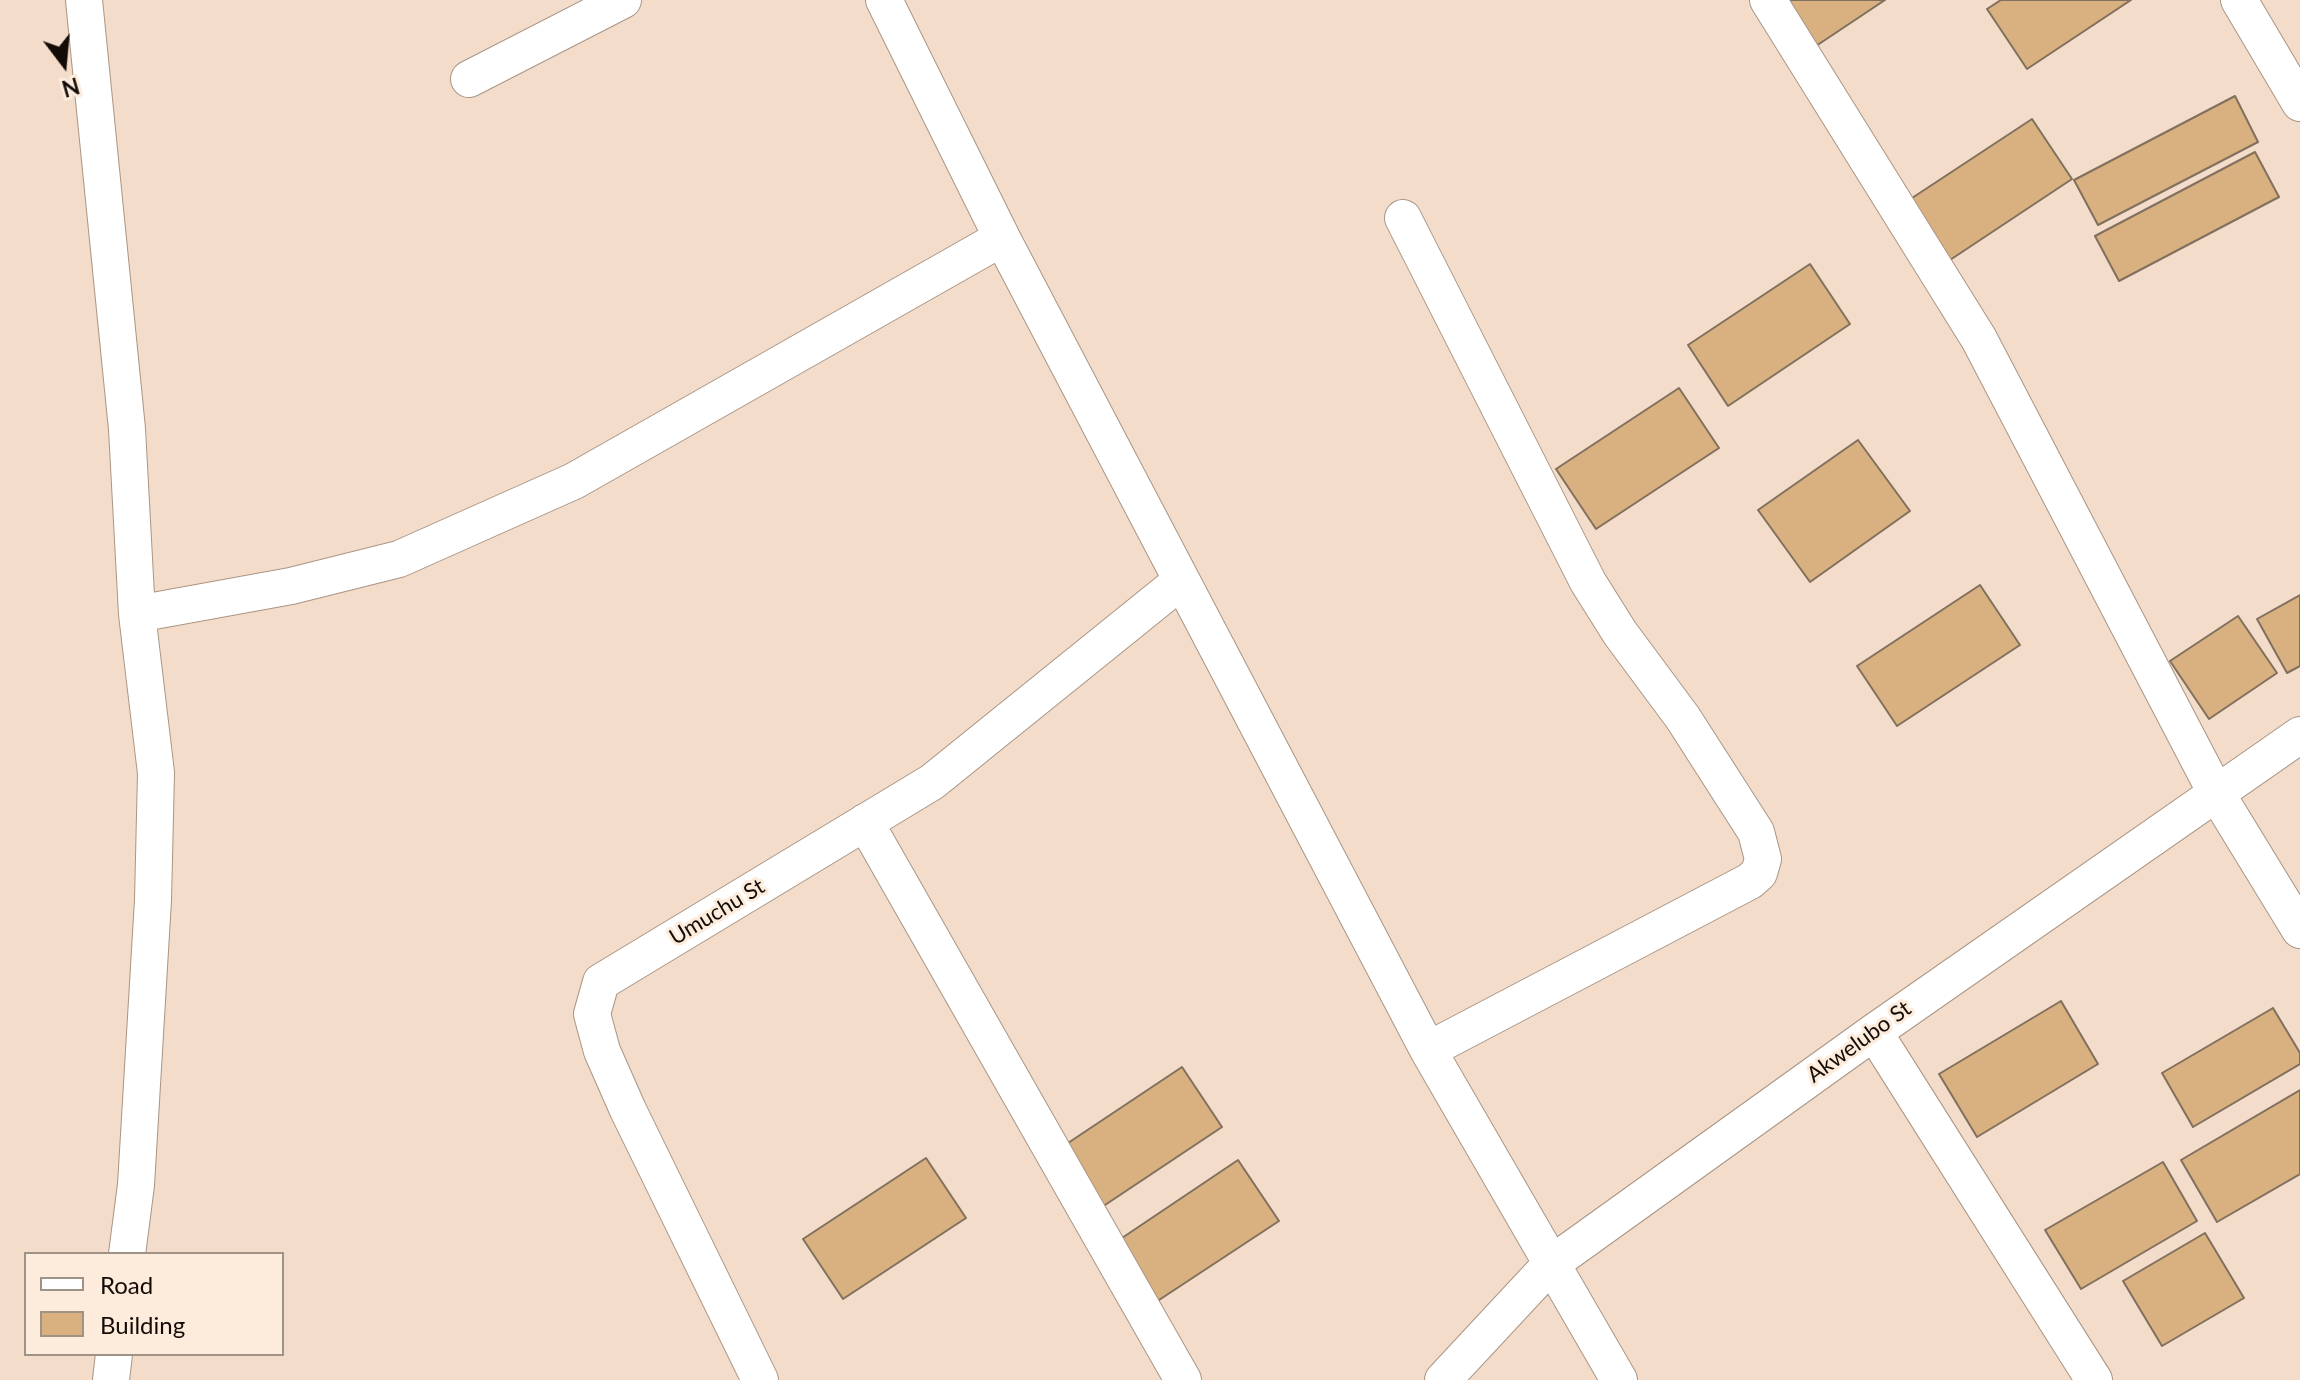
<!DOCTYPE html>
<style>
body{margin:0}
#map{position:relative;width:2300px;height:1380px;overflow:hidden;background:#f3dcca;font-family:Lato,sans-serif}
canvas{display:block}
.legend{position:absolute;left:24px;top:1252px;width:260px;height:104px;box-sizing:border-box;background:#fdebdc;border:2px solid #9f9286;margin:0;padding:10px 14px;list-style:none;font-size:24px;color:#130c06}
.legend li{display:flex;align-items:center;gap:16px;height:40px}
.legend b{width:40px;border:2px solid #9f9286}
.north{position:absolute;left:24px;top:24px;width:80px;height:80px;-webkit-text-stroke:6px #fdebdc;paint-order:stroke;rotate:164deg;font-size:22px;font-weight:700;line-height:32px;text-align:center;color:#130c06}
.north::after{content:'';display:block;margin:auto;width:28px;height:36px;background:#130c06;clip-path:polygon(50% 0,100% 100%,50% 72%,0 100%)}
</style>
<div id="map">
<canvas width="2300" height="1380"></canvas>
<ul class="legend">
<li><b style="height:10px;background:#fff"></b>Road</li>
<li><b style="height:22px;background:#d9b080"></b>Building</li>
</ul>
<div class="north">N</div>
</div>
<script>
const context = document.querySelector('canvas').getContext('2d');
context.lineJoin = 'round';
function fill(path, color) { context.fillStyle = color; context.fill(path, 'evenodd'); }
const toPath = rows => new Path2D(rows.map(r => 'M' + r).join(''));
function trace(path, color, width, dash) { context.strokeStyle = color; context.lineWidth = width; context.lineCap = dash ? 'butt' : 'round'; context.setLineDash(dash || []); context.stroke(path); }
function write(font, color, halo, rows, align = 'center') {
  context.font = font + ' Lato,sans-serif'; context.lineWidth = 6; context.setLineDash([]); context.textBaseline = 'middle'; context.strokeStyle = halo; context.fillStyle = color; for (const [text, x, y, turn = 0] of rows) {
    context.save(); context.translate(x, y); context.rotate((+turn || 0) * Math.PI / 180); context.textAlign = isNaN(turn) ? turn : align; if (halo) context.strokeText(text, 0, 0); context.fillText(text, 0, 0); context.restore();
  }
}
const building = toPath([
 [1777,0,1885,0,1810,50,1777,0],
 [2001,0,2131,0,2027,69,1987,9,2001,0],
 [2235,96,2258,142,2098,225,2074,180,2235,96],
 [2032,119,2072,179,1950,260,1909,200,2032,119],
 [2255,152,2279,197,2119,281,2095,236,2255,152],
 [1810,264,1850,324,1728,406,1688,345,1810,264],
 [1679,388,1719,448,1596,529,1556,469,1679,388],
 [1858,440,1910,511,1810,582,1758,510,1858,440],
 [1980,585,2020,645,1897,726,1857,666,1980,585],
 [2300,595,2300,666,2287,673,2257,619,2300,595],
 [2238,616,2277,673,2209,719,2170,661,2238,616],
 [2061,1001,2098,1064,1977,1137,1939,1074,2061,1001],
 [2273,1008,2300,1053,2300,1064,2193,1127,2162,1073,2273,1008],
 [1182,1067,1222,1127,1099,1209,1059,1149,1182,1067],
 [2300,1090,2300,1174,2217,1222,2181,1160,2300,1090],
 [926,1158,966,1218,843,1299,803,1239,926,1158],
 [1238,1160,1279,1221,1156,1302,1116,1242,1238,1160],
 [2163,1162,2197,1221,2081,1289,2045,1230,2163,1162],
 [2205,1233,2244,1298,2162,1346,2123,1281,2205,1233]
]);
fill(building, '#d9b080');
trace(building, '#80705d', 2);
const minor = toPath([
 [84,0,127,429,137,614,156,773,153,900,136,1185,127,1254],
 [884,0,1002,238,1428,1050,1619,1380],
 [1768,0,1979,339,2215,791,2300,930],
 [2239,0,2300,103],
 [469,79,623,0],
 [1403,218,1588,582,1620,633,1683,718,1756,832,1763,859,1759,873,1750,881,1428,1050],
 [137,614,291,586,399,559,574,481,1002,238],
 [865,822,1183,1380],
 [1874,1032,2094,1380],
 [111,1380,114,1354],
 [760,1380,628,1110,602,1051,592,1014,601,982,932,782,1181,581],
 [1443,1380,1551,1264,1874,1032,2300,735]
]);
trace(minor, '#aa9584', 38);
trace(minor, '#fff', 36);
write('22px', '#130c06', '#fdebdc', [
 ["Umuchu St",717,912,-31],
 ["Akwelubo St",1859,1042,-36]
]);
</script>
